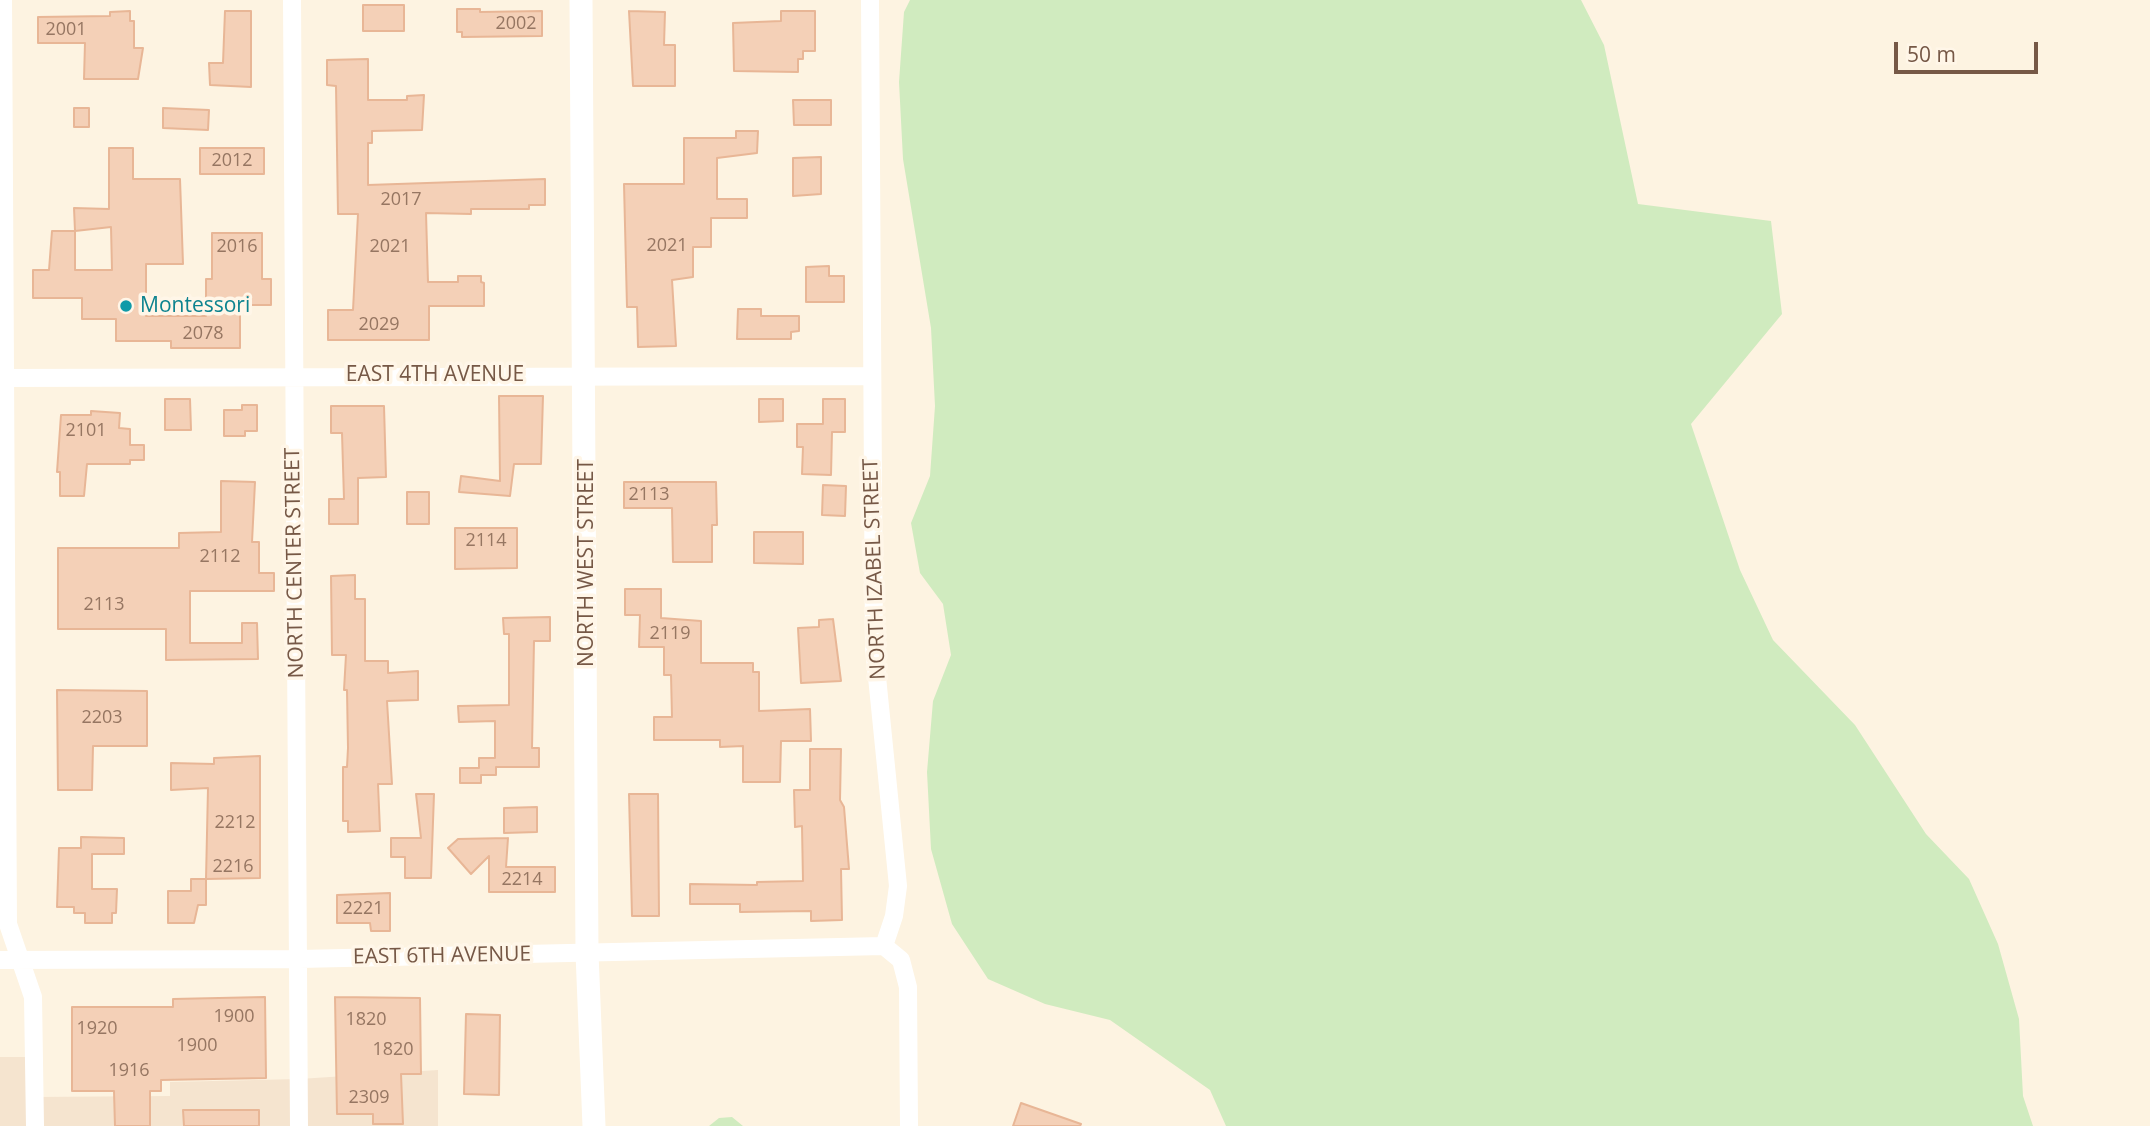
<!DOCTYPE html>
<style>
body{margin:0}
#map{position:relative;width:2150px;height:1126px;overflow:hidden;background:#fdf3e1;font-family:"Open Sans",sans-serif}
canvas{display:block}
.scale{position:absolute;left:1894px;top:42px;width:144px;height:32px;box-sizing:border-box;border:4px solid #765846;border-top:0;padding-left:9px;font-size:21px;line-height:24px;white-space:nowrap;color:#765846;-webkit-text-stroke:5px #fff6e8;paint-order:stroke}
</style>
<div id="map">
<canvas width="2150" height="1126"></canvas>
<div class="scale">50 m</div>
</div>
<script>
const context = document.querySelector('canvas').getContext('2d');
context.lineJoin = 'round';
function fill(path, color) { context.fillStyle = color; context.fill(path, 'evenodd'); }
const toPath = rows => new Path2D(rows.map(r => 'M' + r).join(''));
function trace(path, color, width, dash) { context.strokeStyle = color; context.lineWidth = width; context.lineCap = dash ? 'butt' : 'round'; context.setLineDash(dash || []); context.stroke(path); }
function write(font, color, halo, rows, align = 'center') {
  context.font = font + ' "Open Sans",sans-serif'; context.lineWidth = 7; context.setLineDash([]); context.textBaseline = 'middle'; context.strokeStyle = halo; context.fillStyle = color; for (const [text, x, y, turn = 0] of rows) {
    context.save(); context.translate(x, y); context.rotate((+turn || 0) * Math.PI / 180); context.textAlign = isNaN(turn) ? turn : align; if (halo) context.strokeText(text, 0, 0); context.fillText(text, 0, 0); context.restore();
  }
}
fill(toPath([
 [0,1057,33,1057,35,1097,170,1096,170,1082,299,1079,438,1070,438,1126,0,1126]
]), '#f5e4cf');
fill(toPath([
 [910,0,1581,0,1604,45,1638,204,1771,221,1782,314,1691,424,1740,570,1773,640,1855,725,1926,834,1969,879,1998,944,2019,1019,2023,1096,2033,1126,1226,1126,1210,1090,1110,1020,1045,1004,988,979,952,924,931,849,927,772,933,701,951,655,943,604,920,573,911,523,930,476,935,406,931,328,903,159,899,82,904,12],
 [732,1117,743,1126,709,1126,719,1118]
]), '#d0ebbf');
const building = toPath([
 [363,5,404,5,404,31,363,31,363,5],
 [457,9,480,9,480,12,542,11,542,36,462,37,462,32,457,32,457,9],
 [130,11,130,21,134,21,134,48,143,48,138,79,84,79,85,43,38,43,38,17,110,16,110,12,130,11],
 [225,11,251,11,251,87,210,85,209,63,223,63,225,11],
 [629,11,665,12,664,45,675,45,675,86,633,86,629,11],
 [781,11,815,11,815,51,803,51,803,59,798,59,798,72,734,71,733,23,781,21,781,11],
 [368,59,368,100,407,100,407,96,424,95,422,130,372,131,372,143,368,143,368,185,545,179,545,205,529,205,529,209,471,209,471,214,426,213,428,282,458,282,458,276,481,276,481,282,484,283,484,306,429,306,429,340,328,340,328,310,353,310,358,214,338,214,336,86,327,85,327,60,368,59],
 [793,100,831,100,831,125,794,125,793,100],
 [74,108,89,108,89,127,74,127,74,108],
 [163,108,209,110,208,130,163,128,163,108],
 [736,131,758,131,757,153,717,158,717,199,747,199,747,218,711,218,711,247,693,247,693,277,672,280,676,346,638,347,637,307,627,307,624,184,684,184,684,138,736,138,736,131],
 [109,148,133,148,133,179,180,179,183,264,146,264,146,316,206,316,206,279,212,279,212,233,262,233,262,279,271,279,271,305,240,305,240,348,171,348,171,341,116,341,116,319,82,319,82,298,33,298,33,270,49,270,52,231,75,231,74,208,109,209,109,148],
 [111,227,112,270,75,270,75,231,111,227],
 [200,148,264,148,264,174,200,174,200,148],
 [821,157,821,194,793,196,793,158,821,157],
 [829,266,829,276,844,276,844,302,806,302,806,267,829,266],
 [738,309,761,309,761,316,799,316,799,331,791,332,791,339,737,339,738,309],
 [499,396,543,396,541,464,514,464,510,496,459,492,461,476,500,481,499,396],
 [165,399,190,399,191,430,165,430,165,399],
 [759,399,783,399,783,421,759,422,759,399],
 [823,399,845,399,845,432,832,432,831,475,802,474,803,447,797,447,797,424,823,424,823,399],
 [242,405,257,405,257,431,245,431,245,436,224,436,224,410,242,410,242,405],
 [331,406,384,406,386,477,358,478,358,524,329,524,329,499,344,499,342,433,331,433,331,406],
 [91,411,120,413,119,428,130,429,130,445,144,445,144,460,130,460,130,464,87,464,84,496,60,496,60,472,57,472,61,415,91,415,91,411],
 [221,481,255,482,252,542,259,542,259,573,274,573,274,591,190,591,190,643,242,643,242,623,257,623,258,659,166,660,166,629,58,629,58,548,179,548,179,533,221,532,221,481],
 [624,482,716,482,717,525,712,525,712,562,673,562,672,508,624,508,624,482],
 [823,485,846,486,845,516,822,515,823,485],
 [407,492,429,492,429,524,407,524,407,492],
 [455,528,517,528,517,568,455,569,455,528],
 [754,532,803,532,803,564,754,563,754,532],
 [355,575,355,599,365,599,365,661,388,661,388,673,418,671,418,700,387,701,392,784,378,784,380,831,348,832,348,821,343,821,343,767,347,767,348,748,347,690,344,690,346,655,332,655,331,576,355,575],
 [625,589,661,589,661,618,701,621,701,663,753,663,753,672,759,672,759,711,810,709,811,741,781,741,780,782,743,782,743,746,720,747,720,740,654,740,654,717,672,717,671,675,664,675,664,647,639,647,640,615,625,615,625,589],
 [550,617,550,641,534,641,532,748,539,748,539,767,496,767,496,775,481,775,481,783,460,783,460,768,479,768,479,758,495,758,495,721,459,722,458,706,509,705,509,634,504,634,503,618,550,617],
 [833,619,841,681,801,683,798,628,819,627,819,620,833,619],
 [57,690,147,691,147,746,93,746,92,790,58,790,57,690],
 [810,749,841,749,840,800,844,807,849,869,841,869,842,920,811,921,811,911,740,912,740,904,690,904,690,884,757,885,757,882,803,881,802,826,795,827,794,790,810,790,810,749],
 [260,756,260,878,206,879,208,788,171,790,171,763,214,764,214,758,260,756],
 [416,794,434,794,431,878,405,878,405,857,391,857,391,838,421,838,416,794],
 [629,794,658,794,659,916,632,916,629,794],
 [537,807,537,832,504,833,504,808,537,807],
 [81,837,124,838,124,854,92,854,92,889,117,889,116,913,112,913,112,923,85,923,85,913,74,913,74,907,57,907,59,848,81,848,81,837],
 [508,838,506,867,555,867,555,892,489,892,489,856,471,874,448,848,458,839,508,838],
 [191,879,206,879,206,905,198,905,194,923,168,923,168,891,191,891,191,879],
 [390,893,390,931,371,931,370,923,337,923,337,895,390,893],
 [265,997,266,1078,161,1080,161,1091,150,1091,150,1126,115,1126,114,1091,72,1091,72,1007,173,1007,173,999,265,997],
 [335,997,420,998,421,1074,401,1074,403,1124,373,1124,373,1114,337,1114,335,997],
 [466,1014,500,1015,499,1095,464,1094,466,1014],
 [1021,1103,1081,1124,1080,1126,1013,1126,1021,1103],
 [183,1110,259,1110,259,1126,184,1126,183,1110]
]);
fill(building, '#f4d0b7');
trace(building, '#e8b696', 2);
trace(toPath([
 [3,0,8,924,33,997,35,1126],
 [292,0,299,1126],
 [870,0,874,647,898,886,894,916,884,946],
 [0,378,870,376],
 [884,946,901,960,908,987,909,1126],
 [0,960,299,959,884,946]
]), '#fff', 18);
trace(toPath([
 [581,0,587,953,594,1126]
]), '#fff', 23);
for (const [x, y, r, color] of [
 [126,306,7,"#0f9aa8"]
]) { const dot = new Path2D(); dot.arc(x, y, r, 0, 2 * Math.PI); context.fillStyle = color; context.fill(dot); trace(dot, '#fff6e8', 2.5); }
write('18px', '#967662', null, [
 ["2002",516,24],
 ["2001",66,30],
 ["2012",232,161],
 ["2017",401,200],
 ["2021",667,246],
 ["2016",237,247],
 ["2021",390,247],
 ["2029",379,325],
 ["2078",203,334],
 ["2101",86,431],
 ["2113",649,495],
 ["2114",486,541],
 ["2112",220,557],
 ["2113",104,605],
 ["2119",670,634],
 ["2203",102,718],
 ["2212",235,823],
 ["2216",233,867],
 ["2214",522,880],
 ["2221",363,909],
 ["1900",234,1017],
 ["1820",366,1020],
 ["1920",97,1029],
 ["1900",197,1046],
 ["1820",393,1050],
 ["1916",129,1071],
 ["2309",369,1098]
]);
write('21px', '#0d838f', '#fff6e8', [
 ["Montessori",140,306]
], 'left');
write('21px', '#765846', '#fff6e8', [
 ["EAST 4TH AVENUE",435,375],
 ["NORTH CENTER STREET",295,563,-91],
 ["NORTH WEST STREET",587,563,-90],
 ["NORTH IZABEL STREET",875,569,-92],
 ["EAST 6TH AVENUE",442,956,-1]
]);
</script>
